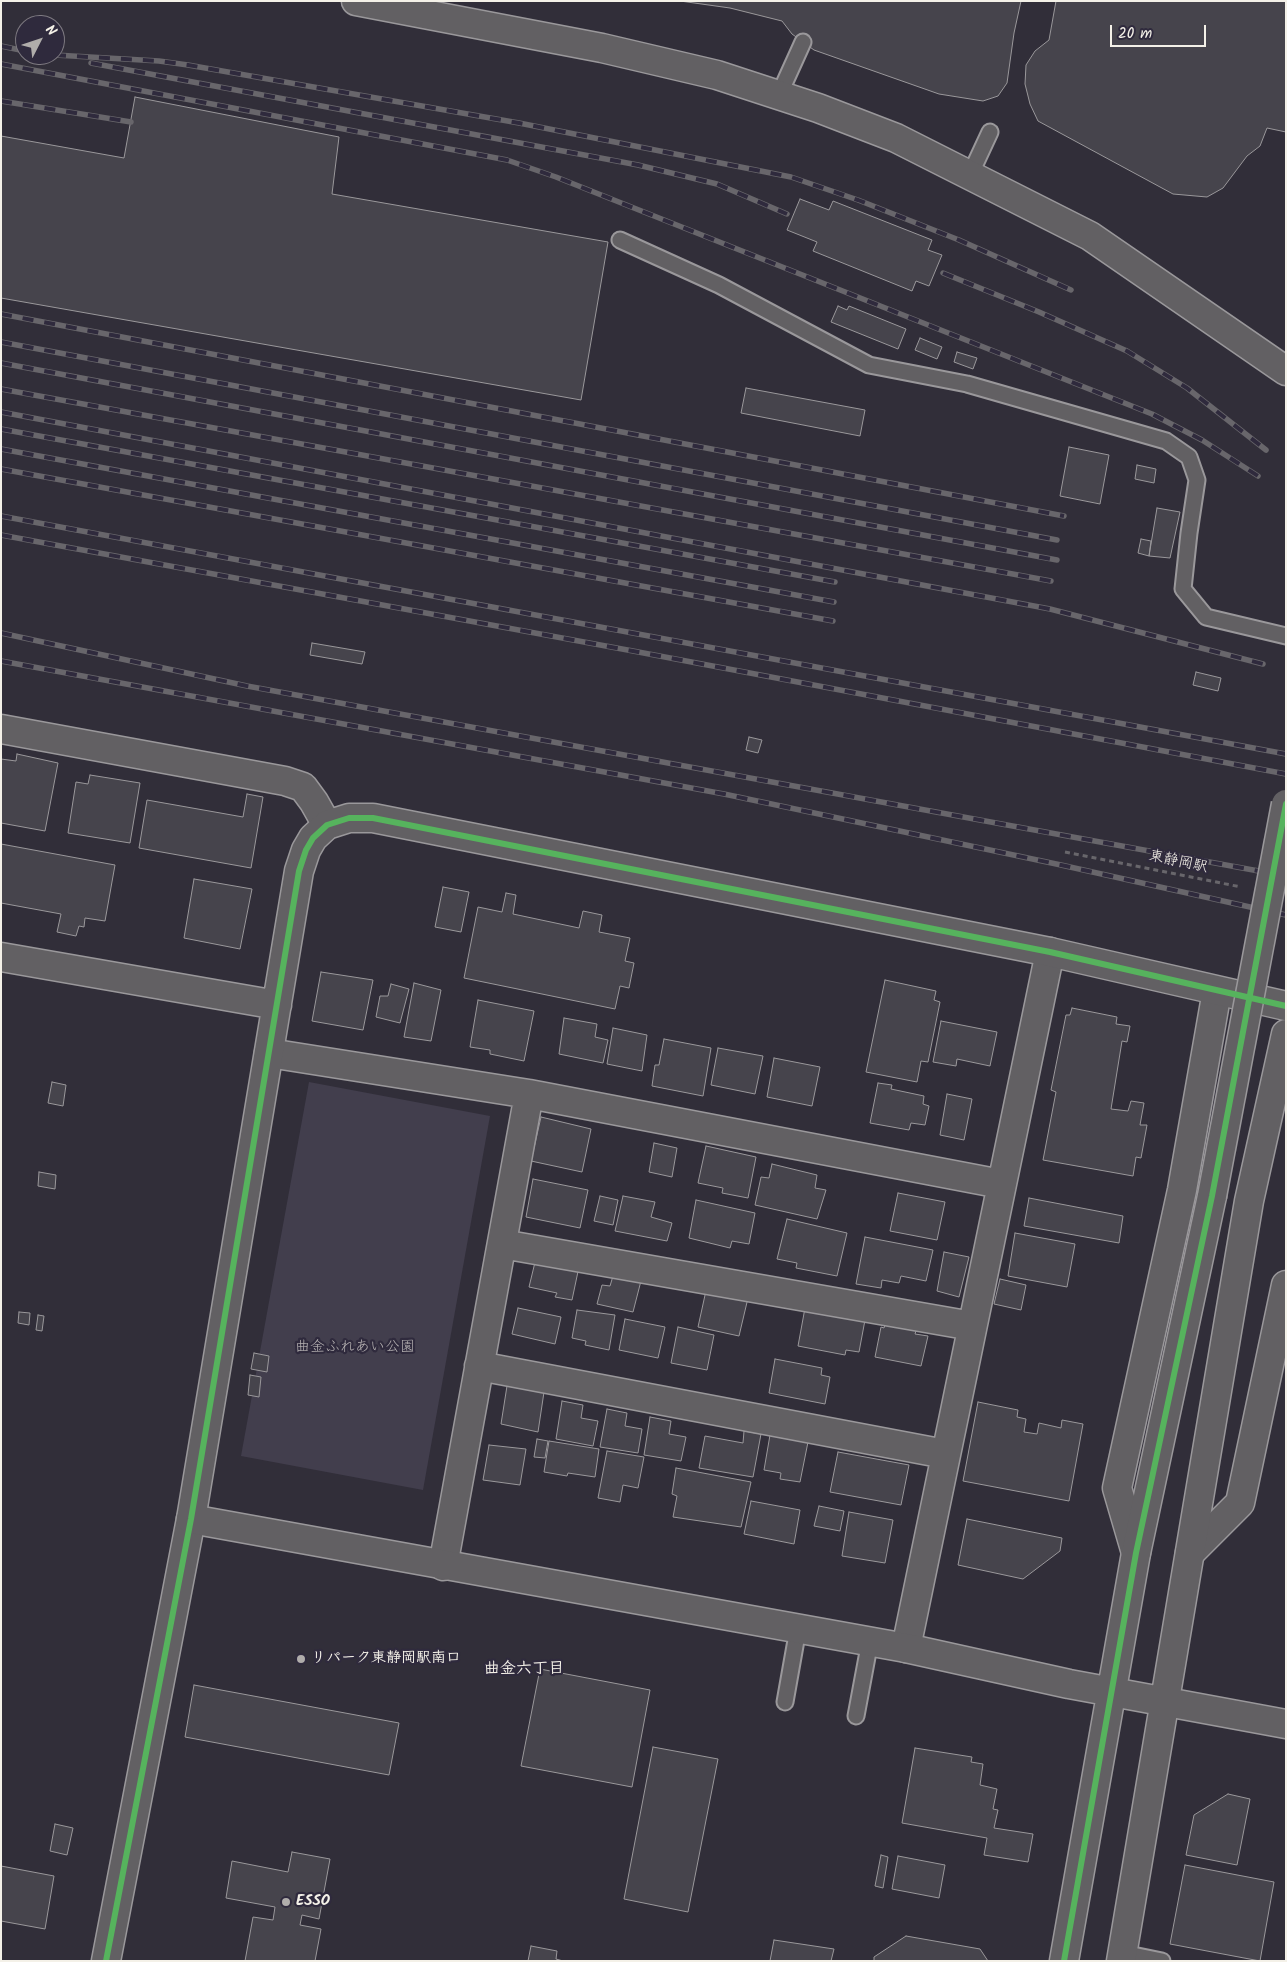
<!DOCTYPE html>
<meta charset="utf-8">
<style>
body{margin:0}
#map{position:relative;width:1287px;height:1962px;overflow:hidden;background:#312e39;font-family:Kalam,sans-serif}
canvas{display:block}
.frame{position:absolute;inset:0;border:2px solid #f4f1e8;pointer-events:none}
.north{position:absolute;left:15px;top:15px;width:50px;height:50px;box-sizing:border-box;background:#2f2a3d;border:1px solid #7e7a81;border-radius:50%;rotate:49deg;font-size:14px;font-weight:700;line-height:20px;text-align:center;color:#f4f1e8}
.north::after{content:'';display:block;margin:auto;width:18px;height:22px;background:#b0adab;clip-path:polygon(50% 0,100% 100%,50% 72%,0 100%)}
.scale{position:absolute;left:1110px;top:25px;width:96px;height:22px;box-sizing:border-box;border:2px solid #f4f1e8;border-top:0;padding-left:6px;font-size:15px;line-height:18px;white-space:nowrap;color:#f4f1e8;-webkit-text-stroke:4px #2f2a3d;paint-order:stroke}
</style>
<div id="map">
<canvas width="1287" height="1962"></canvas>
<div class="frame"></div>
<div class="north">N</div>
<div class="scale">20 m</div>
</div>
<script>
const context = document.querySelector('canvas').getContext('2d');
context.lineJoin = 'round';
function fill(path, color) { context.fillStyle = color; context.fill(path, 'evenodd'); }
const toPath = rows => new Path2D(rows.map(r => 'M' + r).join(''));
function trace(path, color, width, dash) { context.strokeStyle = color; context.lineWidth = width; context.lineCap = dash ? 'butt' : 'round'; context.setLineDash(dash || []); context.stroke(path); }
function write(font, color, halo, rows, align = 'center') {
  context.font = font + ' Kalam,"Klee One",sans-serif'; context.lineWidth = 4.5; context.setLineDash([]); context.textBaseline = 'middle'; context.strokeStyle = halo; context.fillStyle = color; for (const [text, x, y, turn = 0] of rows) {
    context.save(); context.translate(x, y); context.rotate((+turn || 0) * Math.PI / 180); context.textAlign = isNaN(turn) ? turn : align; if (halo) context.strokeText(text, 0, 0); context.fillText(text, 0, 0); context.restore();
  }
}
fill(toPath([
 [309,1082,490,1116,423,1490,241,1456]
]), '#423e4d');
const building = toPath([
 [680,1,1021,1,1014,33,1007,83,998,96,983,101,939,94,814,50,792,34,782,21,730,8,680,1],
 [1056,1,1286,1,1286,132,1267,128,1260,146,1247,156,1223,188,1207,197,1173,194,1038,121,1030,104,1025,84,1026,65,1035,51,1049,40,1056,1],
 [135,97,339,137,332,194,608,242,581,400,1,298,1,136,124,158,135,97],
 [800,199,829,210,833,201,932,240,928,250,942,255,929,286,916,281,912,291,813,251,817,242,787,230,800,199],
 [838,306,847,310,849,306,906,329,898,349,831,322,838,306],
 [920,338,942,347,937,359,915,350,920,338],
 [957,352,977,358,973,369,954,362,957,352],
 [746,388,865,410,860,436,741,413,746,388],
 [1069,447,1109,455,1100,504,1060,496,1069,447],
 [1137,465,1156,469,1154,483,1135,479,1137,465],
 [1157,508,1180,512,1170,558,1149,556,1157,508],
 [1141,539,1151,541,1149,556,1138,553,1141,539],
 [312,643,365,652,362,664,310,655,312,643],
 [1196,672,1221,678,1218,691,1193,685,1196,672],
 [749,737,762,740,758,753,746,750,749,737],
 [17,754,58,763,45,831,1,823,1,759,16,761,17,754],
 [90,775,140,783,130,843,68,833,76,782,88,784,90,775],
 [247,794,263,797,251,868,139,848,147,800,243,817,247,794],
 [1,844,115,865,105,921,85,918,84,927,79,926,76,936,57,932,61,914,1,903,1,844],
 [194,879,252,889,240,949,184,938,194,879],
 [443,887,469,892,461,932,435,927,443,887],
 [506,893,516,895,513,914,579,928,583,911,602,915,599,932,630,938,625,961,634,963,629,988,620,986,615,1009,464,978,478,907,502,912,506,893],
 [321,972,373,980,363,1030,312,1021,321,972],
 [885,980,936,991,934,1000,940,1002,928,1062,921,1061,917,1082,866,1072,885,980],
 [414,983,441,990,431,1041,404,1037,414,983],
 [391,984,409,989,400,1023,376,1017,380,996,388,996,391,984],
 [478,1000,534,1011,524,1061,490,1054,490,1050,470,1047,478,1000],
 [1072,1008,1117,1017,1116,1024,1130,1026,1127,1042,1122,1041,1111,1109,1128,1111,1131,1101,1144,1103,1140,1125,1147,1125,1141,1158,1136,1157,1133,1176,1043,1160,1056,1092,1051,1090,1066,1015,1070,1015,1072,1008],
 [564,1018,597,1024,595,1037,608,1040,603,1063,559,1054,564,1018],
 [941,1021,997,1032,990,1066,957,1059,956,1066,933,1062,941,1021],
 [613,1028,647,1035,642,1071,607,1064,613,1028],
 [664,1039,711,1048,703,1096,652,1086,655,1065,659,1065,664,1039],
 [718,1048,763,1056,755,1094,711,1085,718,1048],
 [774,1058,820,1067,812,1106,767,1097,774,1058],
 [52,1082,66,1085,63,1106,48,1103,52,1082],
 [878,1083,892,1085,891,1089,924,1096,923,1104,929,1106,925,1125,911,1123,909,1130,870,1123,878,1083],
 [947,1094,972,1099,964,1140,940,1135,947,1094],
 [541,1117,591,1129,582,1172,531,1161,541,1117],
 [654,1143,677,1148,672,1177,649,1172,654,1143],
 [706,1146,756,1157,748,1198,722,1193,723,1188,698,1183,706,1146],
 [772,1164,817,1175,815,1188,826,1190,817,1219,755,1205,761,1177,769,1178,772,1164],
 [39,1172,56,1175,55,1189,38,1186,39,1172],
 [533,1179,588,1190,580,1228,526,1217,533,1179],
 [898,1193,945,1202,937,1240,890,1231,898,1193],
 [600,1196,618,1200,613,1225,594,1221,600,1196],
 [623,1196,655,1202,651,1217,672,1223,667,1241,615,1231,623,1196],
 [1029,1198,1123,1216,1119,1243,1024,1226,1029,1198],
 [696,1200,755,1213,749,1244,732,1241,730,1248,689,1238,696,1200],
 [787,1219,847,1233,837,1276,796,1268,797,1263,777,1259,787,1219],
 [1015,1233,1075,1244,1067,1287,1008,1276,1015,1233],
 [865,1237,933,1250,926,1281,901,1276,899,1283,882,1280,881,1288,856,1284,865,1237],
 [944,1252,969,1257,959,1297,937,1291,944,1252],
 [537,1254,580,1262,572,1300,555,1297,557,1293,529,1287,537,1254],
 [616,1266,643,1273,633,1312,597,1304,602,1285,610,1286,616,1266],
 [1000,1279,1026,1285,1021,1310,994,1304,1000,1279],
 [707,1286,748,1298,739,1336,698,1327,707,1286],
 [518,1308,561,1317,555,1344,512,1334,518,1308],
 [805,1308,865,1320,859,1352,846,1350,845,1355,798,1346,805,1308],
 [577,1310,615,1315,609,1350,585,1345,586,1341,572,1338,577,1310],
 [19,1312,30,1313,29,1325,18,1323,19,1312],
 [38,1315,44,1316,42,1331,36,1330,38,1315],
 [625,1319,665,1327,658,1358,619,1350,625,1319],
 [886,1322,917,1328,915,1334,928,1336,921,1366,875,1357,881,1327,884,1328,886,1322],
 [678,1327,714,1335,707,1370,671,1363,678,1327],
 [254,1353,269,1356,267,1372,251,1369,254,1353],
 [775,1359,822,1368,821,1375,830,1377,825,1404,769,1393,775,1359],
 [250,1375,261,1377,259,1397,248,1395,250,1375],
 [507,1386,544,1392,538,1432,501,1424,507,1386],
 [562,1401,583,1405,581,1418,598,1421,593,1446,556,1439,562,1401],
 [978,1402,1018,1410,1017,1417,1026,1419,1024,1432,1037,1434,1039,1423,1061,1428,1062,1420,1083,1424,1069,1501,963,1481,978,1402],
 [607,1409,627,1413,625,1426,642,1429,638,1453,600,1447,607,1409],
 [650,1417,671,1421,669,1434,686,1437,681,1461,644,1455,650,1417],
 [744,1431,761,1434,753,1477,699,1468,705,1436,743,1443,744,1431],
 [770,1435,808,1442,800,1482,780,1479,781,1473,764,1470,770,1435],
 [537,1439,548,1441,545,1458,534,1457,537,1439],
 [549,1441,599,1449,595,1477,568,1473,567,1476,544,1472,549,1441],
 [489,1445,526,1449,520,1485,483,1480,489,1445],
 [607,1451,644,1457,638,1488,623,1485,620,1502,598,1498,607,1451],
 [838,1452,909,1465,901,1505,830,1492,838,1452],
 [676,1468,751,1482,741,1527,673,1517,677,1496,672,1494,676,1468],
 [751,1501,800,1510,794,1544,744,1534,751,1501],
 [819,1506,844,1511,840,1531,814,1526,819,1506],
 [849,1512,893,1520,885,1563,842,1556,849,1512],
 [967,1519,1062,1538,1060,1551,1023,1579,958,1565,967,1519],
 [540,1669,650,1690,632,1787,521,1766,540,1669],
 [194,1685,399,1723,389,1775,185,1737,194,1685],
 [653,1747,718,1759,688,1912,624,1899,653,1747],
 [915,1748,972,1757,971,1762,983,1764,980,1785,997,1789,993,1809,998,1810,994,1828,1033,1834,1028,1862,984,1855,987,1838,902,1823,915,1748],
 [1228,1794,1250,1799,1237,1865,1186,1855,1194,1815,1228,1794],
 [55,1824,73,1828,67,1855,50,1851,55,1824],
 [292,1852,330,1859,319,1919,302,1915,300,1925,321,1929,315,1961,245,1961,253,1917,273,1920,275,1907,226,1898,232,1861,288,1872,292,1852],
 [881,1855,888,1857,883,1888,875,1886,881,1855],
 [898,1856,945,1865,939,1898,892,1889,898,1856],
 [1185,1865,1274,1882,1260,1961,1170,1944,1185,1865],
 [1,1866,54,1876,45,1929,1,1921,1,1866],
 [906,1936,980,1949,988,1961,874,1961,874,1957,906,1936],
 [774,1940,834,1949,831,1961,770,1961,774,1940],
 [531,1946,557,1951,556,1959,563,1961,528,1961,531,1946]
]);
fill(building, '#46444c');
trace(building, '#9a989b', 1);
const lane = toPath([
 [779,95,803,42],
 [970,175,990,132],
 [620,240,719,285,869,365,967,384,1166,441,1189,457,1197,480,1189,533,1183,589,1206,617,1286,636],
 [785,1702,798,1629],
 [856,1716,870,1641],
 [1123,1953,1162,1961]
]);
const street = toPath([
 [1,729,285,781,303,787,314,802,327,825],
 [269,1053,529,1094,1001,1184],
 [502,1244,972,1326],
 [479,1366,945,1454],
 [1136,1553,1117,1488,1182,1190,1217,991],
 [1190,1553,1240,1503,1286,1285],
 [443,1566,529,1094],
 [906,1648,1050,952],
 [106,1961,191,1519]
]);
const secondary = toPath([
 [356,1,602,48,717,75,818,108,896,138,1090,236,1286,371],
 [1,957,277,1005],
 [1286,1006,1050,952,373,818,349,818,327,825,313,838,306,850,299,871,191,1519,906,1648,1069,1684,1286,1724],
 [1064,1961,1136,1553,1212,1196],
 [1121,1961,1249,1201,1286,1034]
]);
trace(lane, '#9a989b', 19);
trace(street, '#9a989b', 31);
trace(secondary, '#9a989b', 31);
trace(toPath([
 [1065,852,1241,887]
]), '#68666b', 3, [5, 4]);
trace(lane, '#626063', 15);
trace(street, '#626063', 28);
trace(secondary, '#626063', 28);
const rail = toPath([
 [1,46,25,51],
 [55,55,159,61,188,65,519,123,791,177,858,200,959,240,1071,290],
 [91,63,638,165,717,184,787,214],
 [1,64,507,160,556,177,1152,414,1202,440,1258,476],
 [1,101,131,122],
 [943,273,1039,312,1127,351,1187,388,1266,450],
 [1,314,1064,516],
 [1,342,1057,540],
 [1,363,1057,560],
 [1,389,1051,581],
 [1,412,1050,609,1263,664],
 [1,429,835,582],
 [1,449,834,602],
 [1,469,833,621],
 [1,516,1286,754],
 [1,535,633,651,1286,774],
 [1,633,247,686,1286,876],
 [1,661,724,794,1061,865,1286,915]
]);
trace(rail, '#68666b', 5.5);
trace(rail, '#2f2a3d', 4, [11]);
const secondaryBridge = toPath([
 [1212,1196,1286,804]
]);
trace(secondaryBridge, '#9a989b', 31, []);
trace(secondaryBridge, '#626063', 28);
trace(toPath([
 [106,1961,191,1519,299,871,306,850,313,838,327,825,349,818,373,818,1050,952,1286,1006],
 [1064,1961,1136,1553,1212,1196,1286,804]
]), '#56b35d', 6);
for (const [x, y, r, color] of [
 [301,1659,5,"#b0adab"],
 [286,1902,5,"#b0adab"]
]) { const dot = new Path2D(); dot.arc(x, y, r, 0, 2 * Math.PI); context.fillStyle = color; context.fill(dot); trace(dot, '#2f2a3d', 2); }
write('15px', '#f4f1e8', '#2f2a3d', [
 ["東静岡駅",1178,863,12]
]);
write('15px', '#b7b3b3', '#2f2a3d', [
 ["曲金ふれあい公園",355,1348]
]);
write('bold 15px', '#f4f1e8', '#2f2a3d', [
 ["リパーク東静岡駅南口",311,1659],
 ["ESSO",296,1902]
], 'left');
write('bold 16px', '#f4f1e8', '#2f2a3d', [
 ["曲金六丁目",524,1670]
]);
</script>
